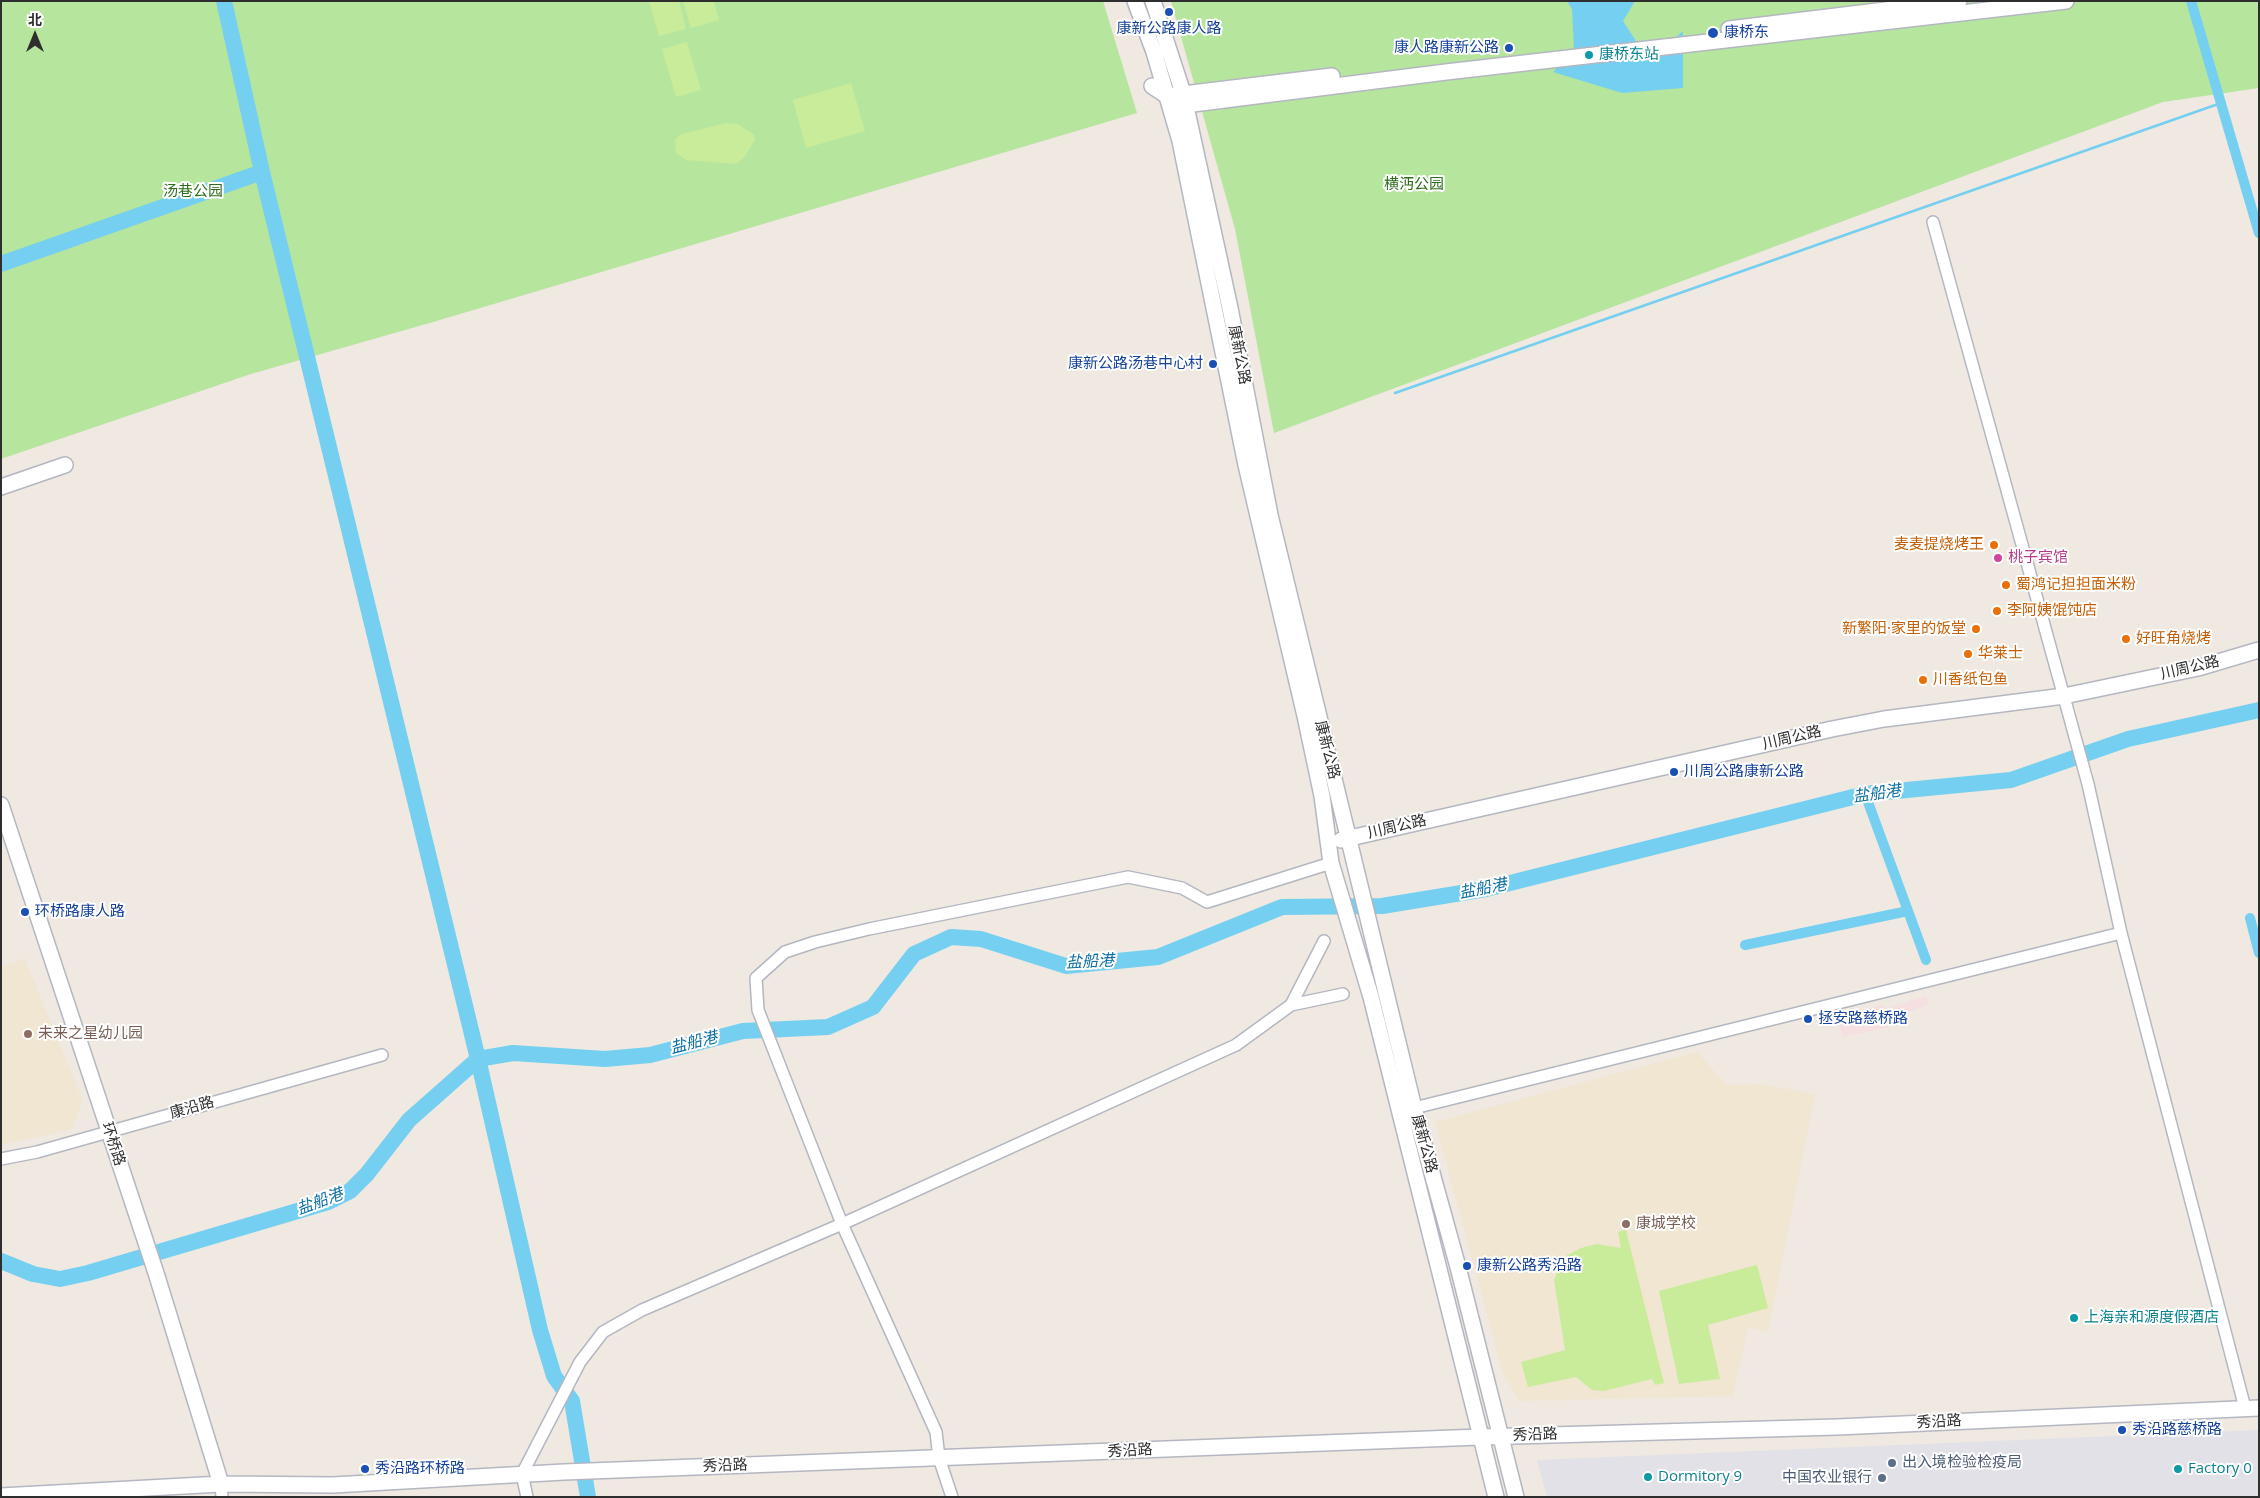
<!DOCTYPE html>
<meta charset="utf-8">
<style>
body{margin:0}
#map{position:relative;width:2260px;height:1498px;overflow:hidden;background:#efe9e1;font-family:"Open Sans","Noto Sans SC",sans-serif}
canvas{display:block}
.frame{position:absolute;inset:0;border:2px solid #2e2e2e;pointer-events:none}
.north{position:absolute;left:10px;top:10px;width:50px;height:50px;-webkit-text-stroke:4px #fff;paint-order:stroke;rotate:0deg;font-size:14px;font-weight:700;line-height:20px;text-align:center;color:#2e2e2e}
.north::after{content:'';display:block;margin:auto;width:18px;height:22px;background:#2e2e2e;clip-path:polygon(50% 0,100% 100%,50% 72%,0 100%)}
</style>
<div id="map">
<canvas width="2260" height="1498"></canvas>
<div class="frame"></div>
<div class="north">北</div>
</div>
<script>
const context = document.querySelector('canvas').getContext('2d');
context.lineJoin = 'round';
function fill(path, color) { context.fillStyle = color; context.fill(path, 'evenodd'); }
const toPath = rows => new Path2D(rows.map(r => 'M' + r).join(''));
function trace(path, color, width, dash) { context.strokeStyle = color; context.lineWidth = width; context.lineCap = dash ? 'butt' : 'round'; context.setLineDash(dash || []); context.stroke(path); }
function write(font, color, halo, rows, align = 'center') {
  context.font = font + ' "Open Sans","Noto Sans SC",sans-serif'; context.lineWidth = 4; context.setLineDash([]); context.textBaseline = 'middle'; context.strokeStyle = halo; context.fillStyle = color; for (const [text, x, y, turn = 0] of rows) {
    context.save(); context.translate(x, y); context.rotate((+turn || 0) * Math.PI / 180); context.textAlign = isNaN(turn) ? turn : align; if (halo) context.strokeText(text, 0, 0); context.fillText(text, 0, 0); context.restore();
  }
}
fill(toPath([
 [2259,1430,2259,1497,1547,1497,1537,1460]
]), '#e3e1e8');
fill(toPath([
 [25,959,83,1101,72,1129,1,1145,1,967],
 [1697,1052,1727,1085,1761,1084,1815,1094,1768,1332,1748,1327,1733,1396,1519,1401,1503,1373,1435,1122]
]), '#f0e6d1');
fill(toPath([
 [1926,996,1929,1005,1888,1019,1890,1027,1842,1037,1837,1016,1884,1005,1886,1009]
]), '#f5dfe0');
fill(toPath([
 [1,1,1103,1,1137,113,433,322,251,374,1,459],
 [1171,1,2259,1,2259,88,2163,102,1274,433,1235,229]
]), '#b6e59e');
fill(toPath([
 [649,1,679,1,686,29,659,36],
 [683,1,714,1,719,20,691,28],
 [687,42,701,90,676,97,662,49],
 [851,83,865,131,806,148,793,100],
 [726,123,738,124,754,135,755,140,744,158,736,164,686,160,676,153,675,140,681,134],
 [1626,1230,1664,1383,1655,1385,1652,1379,1604,1391,1592,1390,1576,1377,1528,1387,1521,1362,1565,1350,1554,1280,1564,1257,1581,1248,1597,1244,1621,1248,1618,1232],
 [1757,1265,1768,1308,1708,1325,1720,1379,1679,1384,1659,1291]
]), '#c9ec9a');
fill(toPath([
 [1567,1,1635,1,1623,21,1636,41,1667,46,1683,31,1683,88,1622,93,1553,72,1574,50,1572,9]
]), '#75cff0');
trace(toPath([
 [1395,393,2221,103]
]), '#75cff0', 2.5);
trace(toPath([
 [2191,1,2259,233],
 [1865,794,1926,960],
 [2250,918,2259,953],
 [1745,945,1908,911]
]), '#75cff0', 10);
trace(toPath([
 [224,1,262,172,478,1059,540,1330,554,1376,572,1401,588,1497],
 [1,264,262,172],
 [1,1261,33,1274,60,1279,88,1273,328,1202,350,1191,367,1174,409,1120,478,1059,513,1053,605,1059,650,1055,743,1031,828,1027,873,1007,914,954,951,937,981,939,1066,966,1158,957,1282,907,1382,906,1486,889,1865,794,2011,780,2128,739,2259,710]
]), '#75cff0', 16);
const street = toPath([
 [1933,222,2088,784,2121,933,2245,1408],
 [1291,1005,1343,994],
 [1414,1108,2121,933],
 [1,1159,37,1152,382,1055],
 [221,1484,222,1497],
 [527,1497,522,1474,580,1362,603,1332,642,1310,842,1224,1236,1045,1291,1005,1324,941],
 [952,1497,939,1458,936,1432,842,1224,758,1010,756,978,785,952,815,942,869,929,1128,877,1182,888,1207,902,1331,863]
]);
const secondary = toPath([
 [1135,1,1154,52,1180,141,1246,465,1305,716,1322,796,1331,863,1371,997,1496,1497],
 [1153,1,1183,93,1230,308,1270,515,1414,1108,1458,1267,1516,1497],
 [1729,29,1959,1],
 [1152,86,1167,96,1332,76],
 [1177,106,1446,72,2066,1],
 [1,487,65,465],
 [1,805,156,1273,221,1484],
 [1341,840,1832,729,1884,719,2064,696,2198,668,2259,650],
 [1,1496,221,1484,333,1485,564,1472,1480,1437,1837,1427,2259,1408]
]);
trace(street, '#b4b7c1', 14);
trace(secondary, '#b4b7c1', 18);
trace(street, '#fff', 11);
trace(secondary, '#fff', 15);
for (const [x, y, r, color] of [
 [1169,12,5,"#1a4fb4"],
 [1713,33,6,"#1a4fb4"],
 [1509,48,5,"#1a4fb4"],
 [1589,55,5,"#0f9aa8"],
 [1213,364,5,"#1a4fb4"],
 [1994,545,5,"#e8710a"],
 [1998,558,5,"#d1479c"],
 [2006,585,5,"#e8710a"],
 [1997,611,5,"#e8710a"],
 [1976,629,5,"#e8710a"],
 [2126,639,5,"#e8710a"],
 [1968,654,5,"#e8710a"],
 [1923,680,5,"#e8710a"],
 [1674,772,5,"#1a4fb4"],
 [25,912,5,"#1a4fb4"],
 [1808,1019,5,"#1a4fb4"],
 [28,1034,5,"#8d6e63"],
 [1626,1224,5,"#8d6e63"],
 [1467,1266,5,"#1a4fb4"],
 [2074,1318,5,"#0f9aa8"],
 [2122,1430,5,"#1a4fb4"],
 [1892,1463,5,"#5c6f8a"],
 [365,1469,5,"#1a4fb4"],
 [2178,1469,5,"#0f9aa8"],
 [1648,1477,5,"#0f9aa8"],
 [1882,1478,5,"#5c6f8a"]
]) { const dot = new Path2D(); dot.arc(x, y, r, 0, 2 * Math.PI); context.fillStyle = color; context.fill(dot); trace(dot, '#fff', 2); }
write('15px', '#164399', '#fff', [
 ["康新公路康人路",1169,29,"center"],
 ["康桥东",1724,33],
 ["康人路康新公路",1499,48,"right"],
 ["康新公路汤巷中心村",1203,364,"right"],
 ["川周公路康新公路",1684,772],
 ["环桥路康人路",35,912],
 ["拯安路慈桥路",1818,1019],
 ["康新公路秀沿路",1477,1266],
 ["秀沿路慈桥路",2132,1430],
 ["秀沿路环桥路",375,1469]
], 'left');
write('15px', '#0d838f', '#fff', [
 ["康桥东站",1599,55],
 ["上海亲和源度假酒店",2084,1318],
 ["Factory 0",2188,1469],
 ["Dormitory 9",1658,1477]
], 'left');
write('15px', '#2c6e1b', '#fff', [
 ["横沔公园",1414,185],
 ["汤巷公园",193,192]
]);
write('15px', '#2e2e2e', '#fff', [
 ["康新公路",1239,355,79],
 ["川周公路",2190,668,-13],
 ["川周公路",1792,738,-13],
 ["康新公路",1327,750,76],
 ["川周公路",1397,827,-13],
 ["康沿路",192,1108,-16],
 ["环桥路",113,1144,72],
 ["康新公路",1424,1144,75],
 ["秀沿路",1939,1422,-3],
 ["秀沿路",1535,1435,-2],
 ["秀沿路",1130,1451,-3],
 ["秀沿路",725,1466,-2]
]);
write('15px', '#c56008', '#fff', [
 ["麦麦提烧烤王",1984,545,"right"],
 ["蜀鸿记担担面米粉",2016,585],
 ["李阿姨馄饨店",2007,611],
 ["新繁阳·家里的饭堂",1966,629,"right"],
 ["好旺角烧烤",2136,639],
 ["华莱士",1978,654],
 ["川香纸包鱼",1933,680]
], 'left');
write('15px', '#b23c85', '#fff', [
 ["桃子宾馆",2008,558]
], 'left');
write('15px', '#785e54', '#fff', [
 ["未来之星幼儿园",38,1034],
 ["康城学校",1636,1224]
], 'left');
write('15px', '#4e5e75', '#fff', [
 ["出入境检验检疫局",1902,1463],
 ["中国农业银行",1872,1478,"right"]
], 'left');
write('italic 16px', '#0d6fa3', '#fff', [
 ["盐船港",1877,794,-8],
 ["盐船港",1483,889,-11],
 ["盐船港",1090,962,-3],
 ["盐船港",694,1043,-14],
 ["盐船港",320,1202,-20]
]);
</script>
